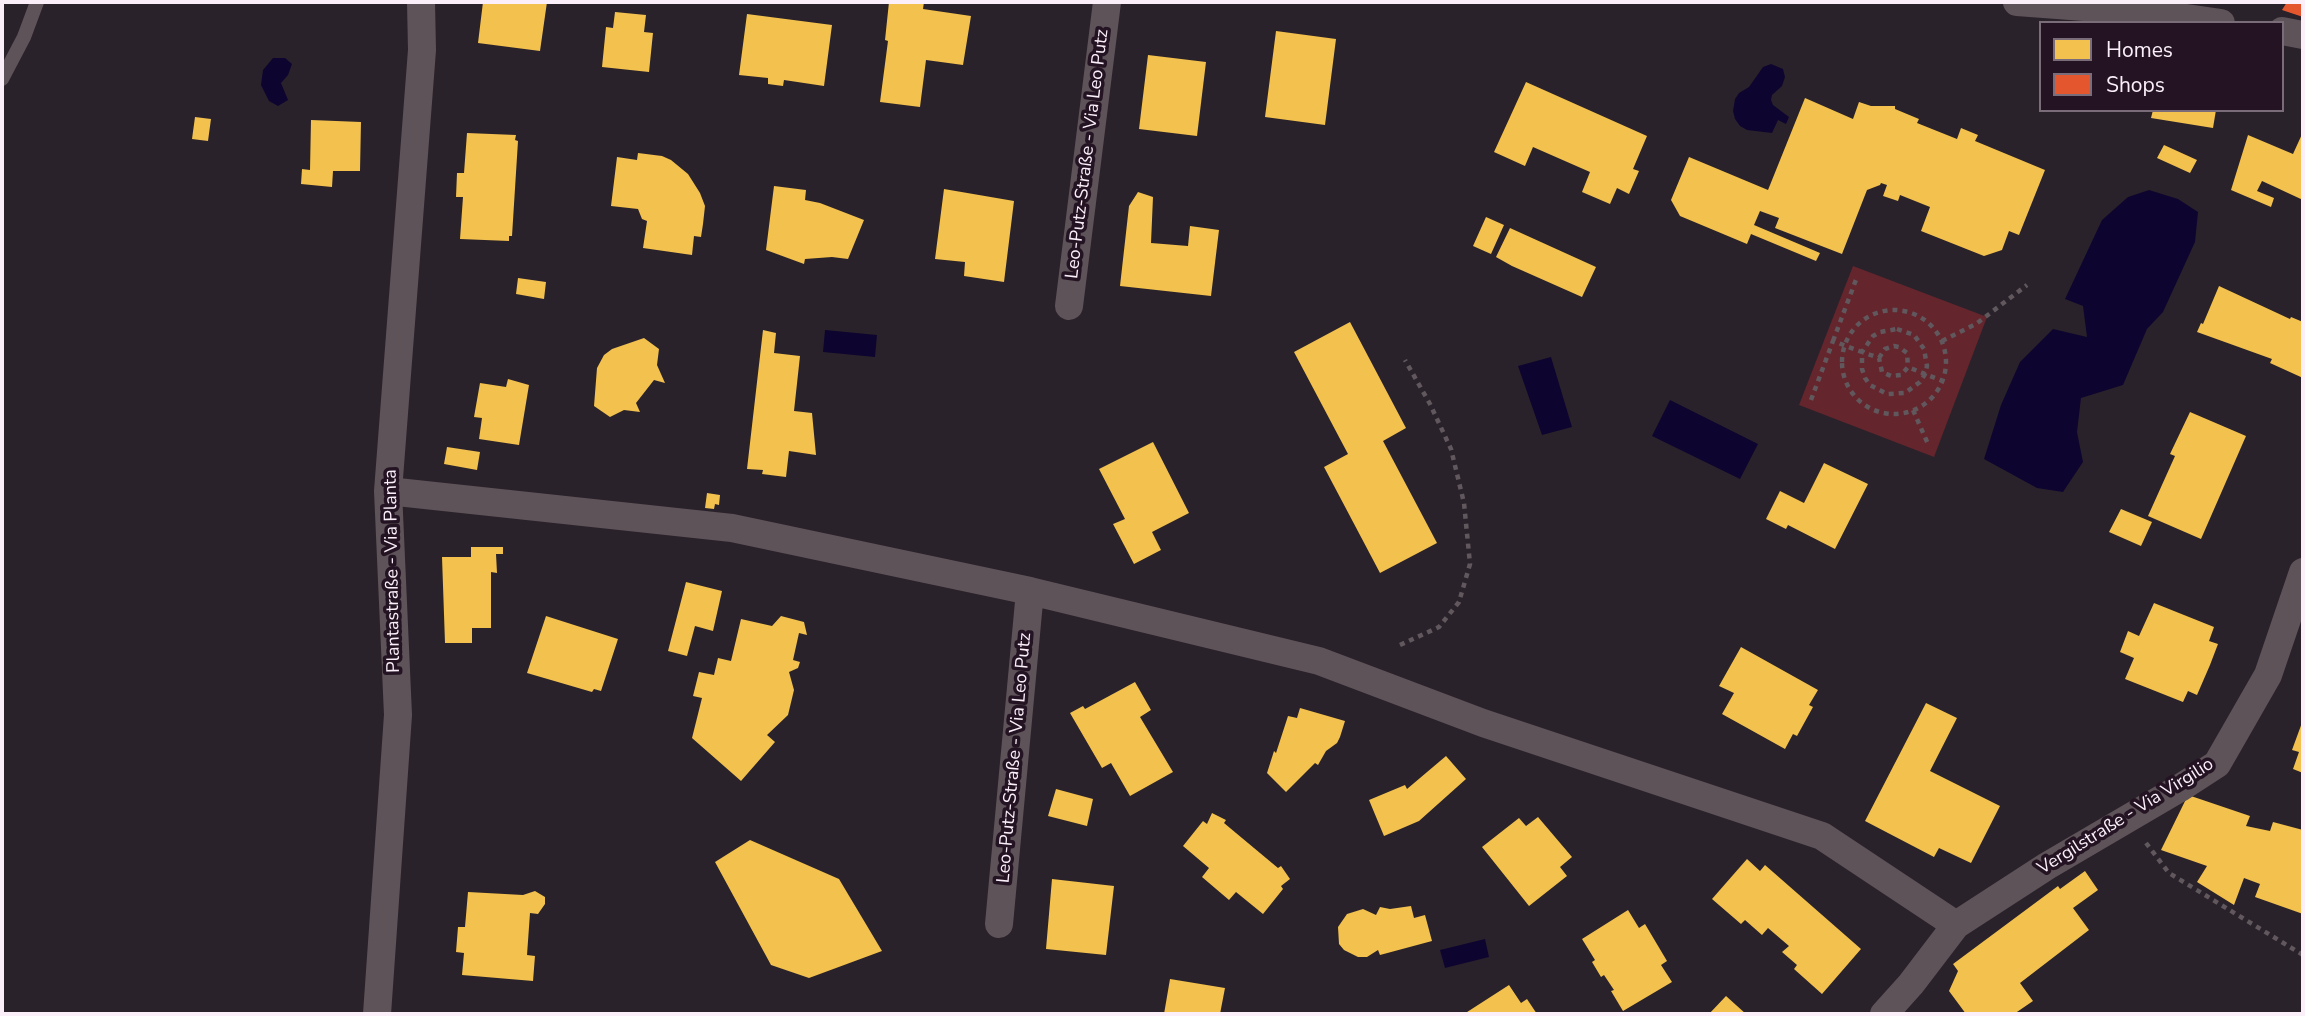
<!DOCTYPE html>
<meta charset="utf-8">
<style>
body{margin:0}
#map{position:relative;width:2305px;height:1016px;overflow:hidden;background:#2a222a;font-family:"Nunito Sans",sans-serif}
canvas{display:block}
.frame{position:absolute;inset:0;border:4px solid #fbf0fa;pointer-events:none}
.legend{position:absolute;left:2039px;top:21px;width:245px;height:91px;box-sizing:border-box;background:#241423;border:2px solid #7a6c79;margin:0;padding:9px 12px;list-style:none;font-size:21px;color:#fbf0fa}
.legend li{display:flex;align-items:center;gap:14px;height:35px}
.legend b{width:35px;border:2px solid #7a6c79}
</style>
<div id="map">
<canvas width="2305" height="1016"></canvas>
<div class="frame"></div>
<ul class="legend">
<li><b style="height:19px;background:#f2c14e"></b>Homes</li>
<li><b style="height:19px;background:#e4572e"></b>Shops</li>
</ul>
</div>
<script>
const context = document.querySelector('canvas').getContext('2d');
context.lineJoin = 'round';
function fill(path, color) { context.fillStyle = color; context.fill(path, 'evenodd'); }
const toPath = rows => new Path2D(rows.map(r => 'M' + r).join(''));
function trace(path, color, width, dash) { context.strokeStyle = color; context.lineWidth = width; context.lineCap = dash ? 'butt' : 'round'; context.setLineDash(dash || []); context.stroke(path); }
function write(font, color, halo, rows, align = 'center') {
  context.font = font + ' "Nunito Sans",sans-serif'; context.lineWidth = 7; context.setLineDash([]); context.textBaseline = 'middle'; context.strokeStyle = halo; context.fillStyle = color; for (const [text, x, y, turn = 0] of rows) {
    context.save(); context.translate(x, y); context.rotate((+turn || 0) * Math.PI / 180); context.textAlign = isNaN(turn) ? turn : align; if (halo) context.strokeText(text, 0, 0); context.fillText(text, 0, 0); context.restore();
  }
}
fill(toPath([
 [1853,266,1987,317,1934,457,1799,405]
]), '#64252d');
fill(toPath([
 [273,58,285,58,292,64,288,75,281,83,288,100,278,106,269,101,261,85,263,70],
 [1771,64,1783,69,1785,77,1782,86,1772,95,1771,100,1773,105,1789,117,1786,124,1778,120,1772,133,1747,130,1740,126,1735,119,1733,111,1735,99,1739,93,1749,87,1763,67],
 [2149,190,2178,199,2198,212,2195,242,2163,312,2147,329,2123,385,2081,398,2077,432,2083,462,2063,492,2037,488,1984,459,2001,405,2020,362,2053,329,2087,337,2083,306,2065,299,2102,220,2128,197],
 [825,330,877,335,875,357,823,352],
 [1551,357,1572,427,1542,435,1518,366],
 [1670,400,1758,444,1740,479,1652,436],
 [1485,939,1489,957,1445,968,1440,950]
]), '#0d052f');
fill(toPath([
 [483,2,547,2,540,51,478,43],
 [889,2,924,2,923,9,971,16,963,65,926,60,920,107,880,102,888,41,885,40],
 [615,12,646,15,644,32,653,33,649,72,602,67,606,27,613,28],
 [747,14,832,25,824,86,784,80,783,86,768,84,768,78,739,75],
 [1276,31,1336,39,1325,125,1265,117],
 [1148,55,1206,62,1197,136,1139,129],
 [1526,82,1647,136,1633,169,1639,171,1629,194,1617,188,1610,204,1582,192,1590,172,1533,147,1525,166,1494,152],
 [1805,98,1853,119,1859,102,1871,106,1895,106,1895,109,1919,119,1917,123,1957,139,1961,128,1978,135,1975,141,2045,170,2019,235,2009,231,2002,250,1984,256,1921,231,1930,207,1900,195,1898,201,1883,196,1887,185,1881,183,1880,185,1867,190,1842,254,1775,228,1779,218,1760,211,1754,225,1820,253,1816,261,1751,234,1747,244,1680,216,1671,200,1689,157,1768,190],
 [2153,110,2216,110,2213,128,2151,118],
 [195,117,211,119,208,141,192,139],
 [311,120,361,122,360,171,333,171,332,187,301,184,302,169,310,170],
 [2303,132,2303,200,2262,181,2257,191,2274,198,2271,207,2231,190,2248,135,2293,154],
 [467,133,516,135,515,140,518,141,512,236,509,236,509,241,460,239,463,197,456,197,457,173,464,173],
 [2164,145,2197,160,2190,173,2157,158],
 [638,153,662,156,671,160,688,174,700,193,705,206,703,224,701,237,694,236,692,255,643,248,647,221,642,219,638,209,611,206,617,157,637,160],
 [774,186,806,190,805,200,820,203,864,220,848,259,832,257,805,259,804,264,766,250],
 [944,189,1014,201,1004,282,964,276,965,262,935,259],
 [1138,192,1153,197,1151,243,1188,246,1190,226,1219,230,1211,296,1120,286,1129,206],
 [1486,217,1504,225,1491,254,1473,246],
 [1510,228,1596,267,1582,297,1512,266,1496,257],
 [518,278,546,282,544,299,516,294],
 [2219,286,2290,319,2291,317,2303,322,2303,378,2270,363,2272,359,2197,332,2201,323,2203,324],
 [1350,322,1406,428,1383,441,1437,543,1380,573,1324,467,1348,454,1294,352],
 [763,330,776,333,774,353,800,356,794,411,812,413,816,455,789,451,786,477,762,474,763,470,747,469],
 [644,338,659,349,657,365,665,383,654,380,636,403,640,412,624,410,610,417,594,406,597,368,604,355,612,349],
 [508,379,529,385,519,445,479,439,482,418,474,417,480,383,506,387],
 [2190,412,2246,436,2201,539,2148,516,2175,456,2170,454],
 [1153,442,1189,513,1152,532,1161,550,1134,564,1113,524,1125,519,1099,469],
 [447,447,480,452,477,470,444,464],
 [1824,463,1868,484,1835,549,1788,525,1786,529,1766,519,1780,491,1804,503],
 [707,493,720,495,719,505,715,504,714,509,705,508],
 [2121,509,2152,522,2141,546,2109,532],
 [471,547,503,547,503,554,496,554,497,573,491,572,491,628,472,628,472,643,445,643,442,557,471,557],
 [686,582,722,591,713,631,695,626,687,656,668,651],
 [2154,603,2214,627,2209,641,2218,644,2210,665,2197,695,2188,691,2183,702,2125,679,2134,658,2120,652,2128,631,2139,636],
 [546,616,618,639,601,691,594,689,592,692,527,673],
 [781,616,804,622,807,635,799,633,793,660,800,662,798,668,789,672,794,690,788,715,767,735,775,742,741,781,692,738,702,698,693,696,699,672,714,675,718,658,731,661,741,619,772,626],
 [1741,647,1818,690,1809,705,1813,707,1797,736,1793,734,1785,749,1722,714,1734,693,1719,686],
 [1135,682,1151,710,1140,717,1173,772,1130,796,1111,763,1102,768,1070,713,1083,706,1085,709],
 [1926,703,1957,718,1930,771,2000,806,1971,863,1939,848,1934,857,1865,821],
 [1300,708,1345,721,1340,737,1337,743,1326,751,1318,765,1315,763,1286,792,1267,773,1274,751,1276,753,1288,716,1297,718],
 [2303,720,2303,773,2293,769,2299,752,2292,750],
 [1446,756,1466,779,1419,821,1384,836,1369,800,1405,785,1407,789],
 [1056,789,1093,799,1087,826,1048,816],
 [2188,795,2250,816,2246,826,2270,831,2273,822,2303,830,2303,914,2255,897,2260,884,2244,878,2234,905,2197,882,2207,866,2161,850],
 [1212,813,1226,820,1224,823,1278,868,1281,866,1290,879,1281,886,1283,889,1263,914,1236,892,1229,900,1202,877,1209,868,1183,846,1203,821,1207,824],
 [1538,817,1572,857,1560,867,1567,876,1529,906,1482,847,1519,818,1526,826],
 [750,840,839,879,882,951,809,978,771,965,715,862],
 [1747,859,1760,871,1765,865,1861,949,1822,994,1794,969,1797,965,1782,952,1789,946,1768,928,1762,935,1745,920,1741,924,1712,899],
 [2085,871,2098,890,2073,908,2089,930,2020,983,2033,1001,2014,1014,1966,1014,1949,991,1958,971,1953,964,2058,886,2060,889],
 [1052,879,1114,886,1106,955,1046,949],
 [535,891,545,897,545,904,538,914,530,913,527,955,535,956,533,981,462,975,464,953,456,952,458,927,465,927,468,892,523,895],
 [1411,906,1414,918,1425,915,1432,941,1380,955,1378,950,1367,957,1358,957,1344,950,1339,944,1338,927,1347,914,1363,909,1376,915,1380,907,1390,909],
 [1628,910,1639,928,1645,924,1667,961,1661,965,1672,982,1623,1011,1611,991,1614,990,1604,975,1601,977,1592,962,1595,960,1582,939],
 [1170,979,1225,988,1220,1014,1164,1014],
 [1509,985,1521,1003,1527,999,1537,1014,1464,1014],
 [1726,996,1746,1014,1709,1014]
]), '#f2c14e');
fill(toPath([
 [2287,2,2303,2,2303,17,2282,10]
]), '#e4572e');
trace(toPath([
 '1842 362a52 52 0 1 1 104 0a52 52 0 1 1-104 0Z',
 [1897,329,1914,335,1924,349,1927,366,1925,374,1908,367,1901,375,1891,376,1882,372,1879,358,1862,352,1873,336,1880,332,1897,329],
 [1833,341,1857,277],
 [1942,341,1976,324,2027,285],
 [1879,358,1885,349,1894,346,1899,347,1907,353,1908,367],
 [1811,400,1833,341,1862,352,1862,369,1865,378,1870,385,1887,394,1905,393,1920,382,1925,374,1943,381],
 [1913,410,1928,444],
 [1400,645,1439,627,1459,602,1470,564,1464,503,1451,449,1430,404,1405,360],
 [2146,843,2169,873,2303,955]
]), '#61585e', 4.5, [5, 5]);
trace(toPath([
 [2,79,24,37,37,2]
]), '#5e5358', 14);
trace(toPath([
 [2017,2,2138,11,2221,23],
 [2282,31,2303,35],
 [1069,306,1107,2],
 [388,491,732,528,1030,591,1319,661,1483,723,1822,836,1956,925],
 [999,924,1030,591],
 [377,1014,398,715,388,491,422,50,421,2],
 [1884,1014,1911,984,1956,925,2047,866,2180,788,2217,764,2268,675,2303,572]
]), '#5e5358', 28);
write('18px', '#fbf0fa', '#241423', [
 ["Leo-Putz-Straße - Via Leo Putz",1088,154,-83],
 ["Plantastraße - Via Planta",393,571,-91],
 ["Leo-Putz-Straße - Via Leo Putz",1015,758,-85],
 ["Vergilstraße - Via Virgilio",2126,817,-32]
]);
</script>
